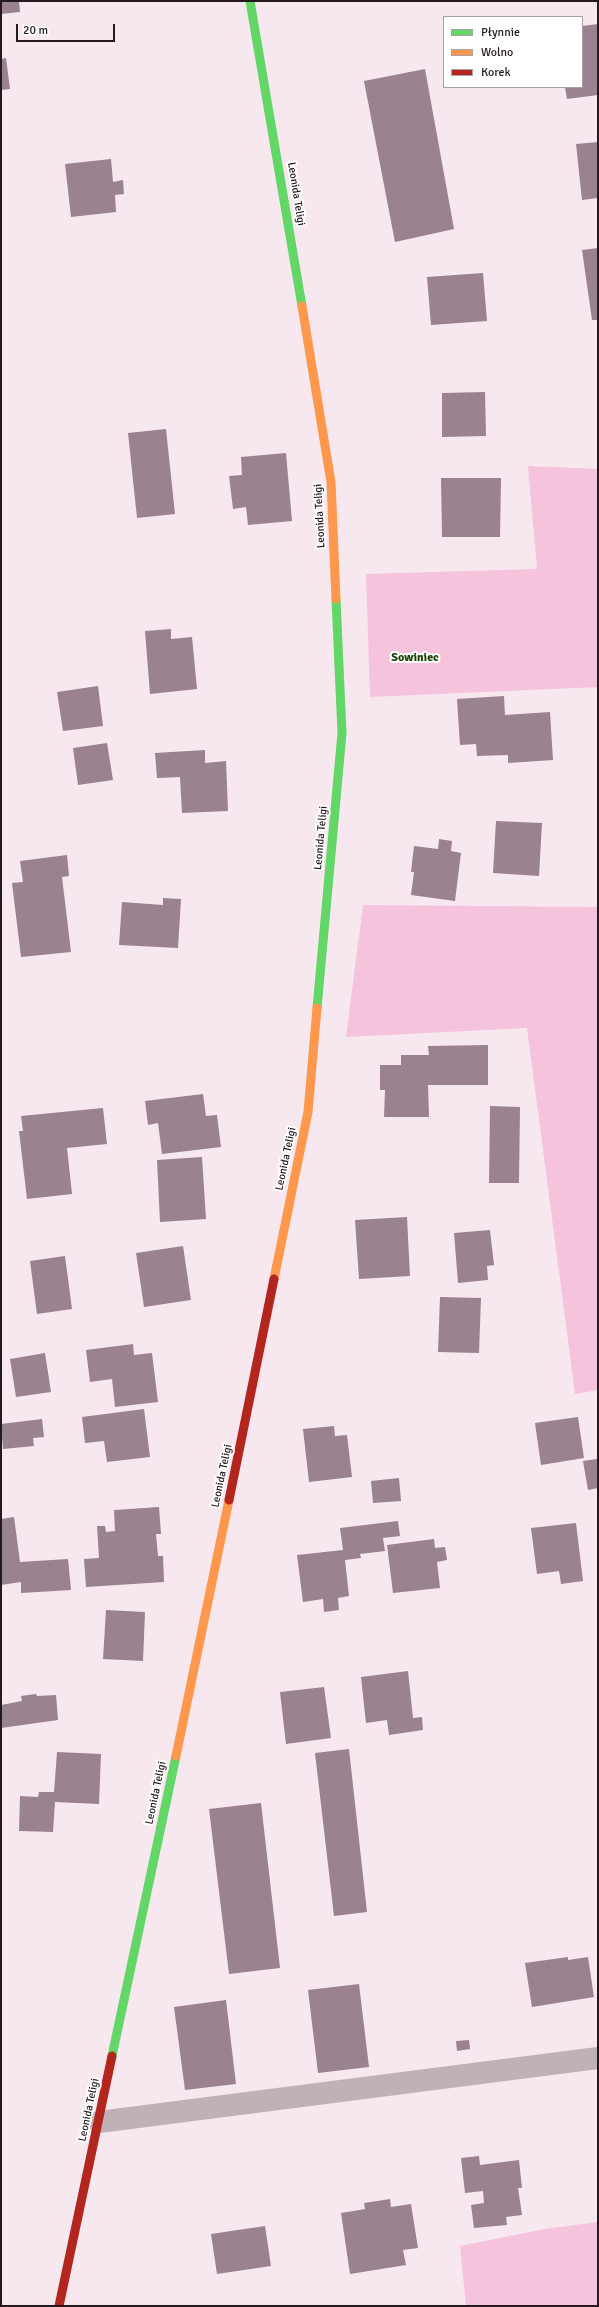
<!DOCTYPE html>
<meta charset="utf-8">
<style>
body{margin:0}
#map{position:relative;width:599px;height:2307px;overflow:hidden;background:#f7e7ef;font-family:Signika,sans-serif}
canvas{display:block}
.frame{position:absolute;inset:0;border:2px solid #251920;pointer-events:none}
.legend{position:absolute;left:443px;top:16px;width:140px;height:72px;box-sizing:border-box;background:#fff;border:1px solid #a8a3a6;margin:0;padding:5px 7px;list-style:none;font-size:12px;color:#251920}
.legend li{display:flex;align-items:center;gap:8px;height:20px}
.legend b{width:20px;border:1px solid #a8a3a6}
.scale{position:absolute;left:16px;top:24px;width:99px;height:18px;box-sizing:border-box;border:2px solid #251920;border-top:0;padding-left:5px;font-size:12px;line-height:14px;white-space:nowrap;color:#251920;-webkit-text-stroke:3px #fff;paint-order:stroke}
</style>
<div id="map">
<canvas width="599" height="2307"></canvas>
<div class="frame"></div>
<ul class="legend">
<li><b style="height:5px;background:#63d668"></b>Płynnie</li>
<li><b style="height:5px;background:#ff974d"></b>Wolno</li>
<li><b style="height:5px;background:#b3261e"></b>Korek</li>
</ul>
<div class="scale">20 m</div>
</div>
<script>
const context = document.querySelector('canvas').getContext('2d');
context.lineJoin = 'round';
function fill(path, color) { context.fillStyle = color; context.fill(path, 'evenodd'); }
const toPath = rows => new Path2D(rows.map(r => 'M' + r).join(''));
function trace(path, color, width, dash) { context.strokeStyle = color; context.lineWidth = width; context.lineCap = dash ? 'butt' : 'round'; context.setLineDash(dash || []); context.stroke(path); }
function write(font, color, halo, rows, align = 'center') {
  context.font = font + ' Signika,sans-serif'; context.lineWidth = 4; context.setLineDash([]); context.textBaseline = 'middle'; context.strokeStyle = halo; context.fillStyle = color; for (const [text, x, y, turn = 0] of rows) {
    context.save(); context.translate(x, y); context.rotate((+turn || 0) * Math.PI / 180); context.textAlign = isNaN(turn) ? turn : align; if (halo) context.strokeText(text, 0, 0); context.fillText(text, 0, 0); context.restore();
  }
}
fill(toPath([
 [528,466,598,469,598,687,370,697,366,574,537,569],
 [363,905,598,907,598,1390,575,1394,527,1028,346,1037],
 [598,2222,598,2306,466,2306,460,2246,545,2229]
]), '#f6c3dd');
fill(toPath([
 [1,1,19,1,20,12,1,14],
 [598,24,598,95,567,99,565,87,582,87,582,26],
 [6,58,10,89,1,90,1,59],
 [425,69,454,229,395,242,364,81],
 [598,142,598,198,582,200,576,144],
 [111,159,113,182,123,180,124,194,115,195,116,212,71,217,65,164],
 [598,248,598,320,592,320,582,250],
 [483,273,487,321,431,325,427,277],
 [485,392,486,436,442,437,442,393],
 [166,429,175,514,137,518,128,433],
 [286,453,292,521,248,525,246,507,233,509,229,476,242,475,241,457],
 [441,478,501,478,500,537,442,537],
 [171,629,171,639,192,637,197,689,150,694,145,631],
 [98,686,103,726,63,731,57,692],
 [504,696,505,715,550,712,553,760,508,763,508,755,477,756,476,744,460,745,457,699],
 [107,743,113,780,78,785,73,748],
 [205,750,205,763,226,761,228,811,182,813,180,777,157,778,155,753],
 [496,821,542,823,539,876,493,873],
 [439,839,452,841,451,851,461,853,455,901,411,895,414,872,411,872,414,846,438,849],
 [67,855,69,876,62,877,71,952,21,957,12,883,23,882,20,861],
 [163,898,181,899,178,948,119,945,122,902,163,905],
 [488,1045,488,1085,428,1085,429,1117,384,1117,385,1090,380,1090,380,1065,401,1065,401,1055,429,1055,428,1046],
 [203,1094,206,1116,217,1115,221,1147,162,1154,158,1123,148,1125,145,1101],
 [490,1106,520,1107,519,1183,489,1183],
 [103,1108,107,1144,67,1148,72,1194,27,1199,19,1131,23,1131,21,1116],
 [202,1157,206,1219,160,1222,157,1160],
 [407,1217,410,1276,359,1279,355,1220],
 [490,1230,494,1265,487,1266,488,1280,458,1283,454,1233],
 [183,1246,191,1300,144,1307,136,1253],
 [65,1256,72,1309,37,1314,30,1261],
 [440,1297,481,1298,479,1353,438,1352],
 [133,1344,134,1355,152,1353,158,1402,115,1407,112,1379,90,1382,86,1350],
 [45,1353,51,1392,16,1397,10,1359],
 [144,1409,150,1457,107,1462,104,1441,85,1443,82,1417],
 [578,1417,584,1458,541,1465,535,1423],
 [42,1419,44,1437,33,1438,34,1446,3,1449,1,1424],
 [334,1426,335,1436,347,1435,352,1477,309,1482,303,1429],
 [597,1459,598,1488,588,1490,583,1461],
 [399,1478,401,1501,373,1503,371,1481],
 [159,1507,161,1534,156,1534,158,1556,163,1556,164,1582,86,1587,84,1559,99,1558,97,1526,105,1526,106,1532,115,1531,114,1510],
 [14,1517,20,1562,68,1559,71,1590,21,1593,21,1582,1,1585,1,1519],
 [398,1521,400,1536,383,1538,385,1551,360,1554,361,1558,345,1560,349,1596,338,1598,339,1610,324,1612,323,1599,303,1602,297,1555,343,1550,340,1528],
 [576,1523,583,1581,561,1584,559,1571,537,1574,531,1528],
 [434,1539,435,1548,445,1547,447,1560,437,1562,440,1588,393,1593,387,1545],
 [106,1610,145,1612,143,1661,103,1659],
 [408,1671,413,1718,422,1717,423,1730,389,1735,387,1720,366,1723,361,1677],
 [324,1687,331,1738,286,1744,280,1692],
 [36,1694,37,1696,56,1695,58,1720,1,1728,1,1705,22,1701,21,1696],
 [349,1749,367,1912,334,1916,315,1753],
 [57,1752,101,1754,99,1804,55,1802,53,1832,19,1831,20,1796,38,1797,39,1792,54,1792],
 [261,1803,280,1968,229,1974,209,1809],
 [568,1957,568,1960,588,1957,594,1997,532,2007,525,1963],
 [359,1984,369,2067,318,2073,308,1990],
 [226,2000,236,2084,185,2090,174,2007],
 [469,2040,470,2049,457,2051,456,2041],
 [479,2156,480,2165,519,2160,522,2188,518,2188,522,2215,506,2217,507,2225,474,2228,471,2205,484,2203,483,2191,465,2193,461,2158],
 [390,2199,391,2207,411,2204,418,2248,403,2250,406,2265,350,2274,341,2213,365,2209,364,2203],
 [265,2226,271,2266,217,2274,211,2234]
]), '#9a8290');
trace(toPath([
 [99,2122,598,2058]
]), '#bfb1b8', 22);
trace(toPath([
 [250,1,302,306],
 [317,1008,342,733,336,599],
 [112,2056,176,1756]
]), '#63d668', 9);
trace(toPath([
 [302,306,331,482,336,599],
 [274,1279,308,1112,317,1008],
 [176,1756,229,1500]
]), '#ff974d', 9);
trace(toPath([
 [229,1500,274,1279],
 [59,2306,112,2056]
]), '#b3261e', 9);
write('11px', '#251920', '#fff', [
 ["Leonida Teligi",296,194,81],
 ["Leonida Teligi",320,516,-93],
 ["Leonida Teligi",321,838,-85],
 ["Leonida Teligi",286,1159,-78],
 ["Leonida Teligi",222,1476,-78],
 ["Leonida Teligi",156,1793,-78],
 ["Leonida Teligi",89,2110,-78]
]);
write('bold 12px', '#184000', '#fff', [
 ["Sowiniec",415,658]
]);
</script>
